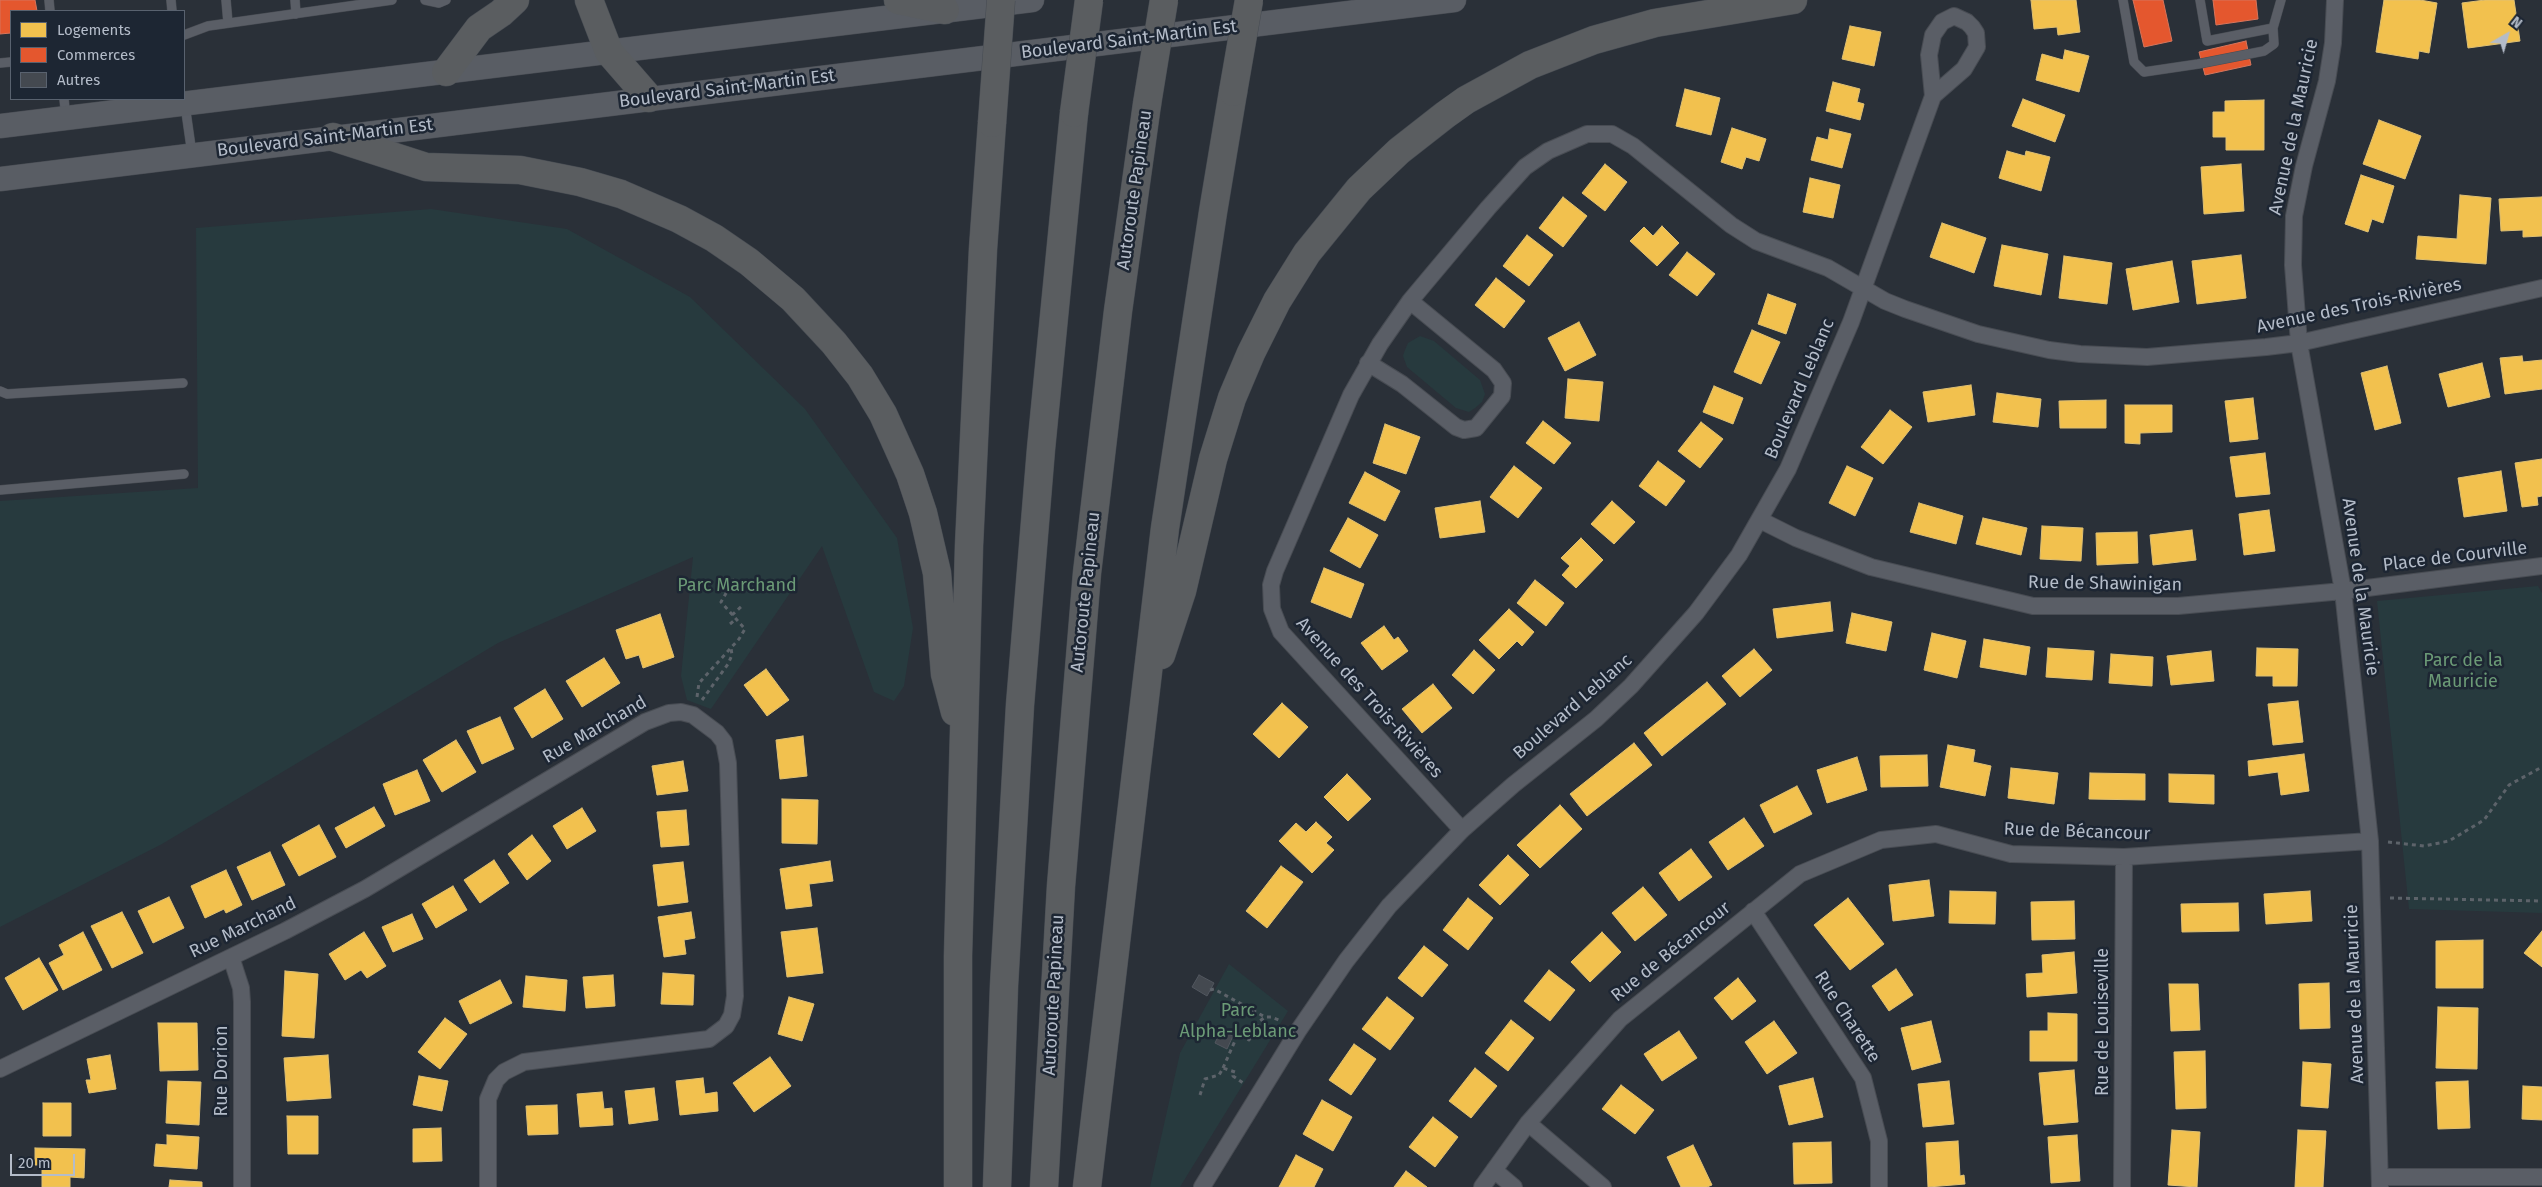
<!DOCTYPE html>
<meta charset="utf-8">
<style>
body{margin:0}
#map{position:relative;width:2542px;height:1187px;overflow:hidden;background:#2a3038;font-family:"Fira Sans",sans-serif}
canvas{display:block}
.legend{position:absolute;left:10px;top:10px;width:175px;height:90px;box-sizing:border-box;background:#1d2633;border:1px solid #59626f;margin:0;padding:6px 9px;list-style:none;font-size:15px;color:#b4bcc9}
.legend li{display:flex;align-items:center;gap:10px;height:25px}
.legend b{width:25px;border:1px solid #59626f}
.north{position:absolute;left:2482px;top:10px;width:50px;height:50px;-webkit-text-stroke:4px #1d2633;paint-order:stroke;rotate:38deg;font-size:14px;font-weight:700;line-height:20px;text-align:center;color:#b4bcc9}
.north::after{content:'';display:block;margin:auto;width:18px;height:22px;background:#b4bcc9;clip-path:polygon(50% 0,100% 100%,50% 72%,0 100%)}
.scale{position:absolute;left:10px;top:1154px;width:65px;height:22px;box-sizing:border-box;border:2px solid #b4bcc9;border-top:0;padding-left:6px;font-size:15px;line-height:18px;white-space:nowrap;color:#b4bcc9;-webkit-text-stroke:4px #1d2633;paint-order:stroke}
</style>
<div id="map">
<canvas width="2542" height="1187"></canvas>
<ul class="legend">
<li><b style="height:14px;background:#f2c14e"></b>Logements</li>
<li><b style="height:14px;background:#e4572e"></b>Commerces</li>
<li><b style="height:14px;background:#444950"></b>Autres</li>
</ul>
<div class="north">N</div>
<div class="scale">20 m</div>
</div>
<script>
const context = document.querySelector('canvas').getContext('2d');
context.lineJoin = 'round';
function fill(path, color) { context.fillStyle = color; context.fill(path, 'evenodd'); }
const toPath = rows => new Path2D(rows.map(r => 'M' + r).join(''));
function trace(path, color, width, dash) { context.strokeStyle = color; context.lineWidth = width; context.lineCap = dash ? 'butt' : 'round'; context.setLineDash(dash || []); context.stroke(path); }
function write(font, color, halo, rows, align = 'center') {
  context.font = font + ' "Fira Sans",sans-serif'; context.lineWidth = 5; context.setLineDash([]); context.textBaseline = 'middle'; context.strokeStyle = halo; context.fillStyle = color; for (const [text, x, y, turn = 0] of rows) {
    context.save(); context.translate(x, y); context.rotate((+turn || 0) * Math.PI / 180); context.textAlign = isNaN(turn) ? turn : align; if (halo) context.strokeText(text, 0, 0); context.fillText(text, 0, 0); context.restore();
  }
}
fill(toPath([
 [431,209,567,229,690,297,805,409,897,538,913,628,904,686,894,701,874,692,822,546,711,709,687,700,681,676,693,557,498,643,162,844,0,927,0,501,198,488,196,228],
 [1420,336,1434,341,1480,380,1485,394,1482,402,1475,408,1469,412,1456,408,1407,367,1403,356,1405,350,1408,343],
 [2538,586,2542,593,2542,913,2409,909,2377,601],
 [1229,964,1288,1011,1180,1187,1150,1187,1180,1053]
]), '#273a3e');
const homes = toPath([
 [2031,0,2076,0,2080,32,2058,35,2057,27,2034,29,2031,0],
 [2384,0,2420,0,2437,3,2429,53,2419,51,2418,59,2376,52,2384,0],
 [2485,0,2514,0,2520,41,2468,48,2462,3,2485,0],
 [1850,26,1881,32,1874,66,1842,59,1850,26],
 [2065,50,2089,56,2079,92,2036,80,2042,54,2063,60,2065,50],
 [1833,82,1860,89,1857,102,1864,104,1860,120,1826,111,1833,82],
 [1685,89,1720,98,1711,135,1676,126,1685,89],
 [2023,99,2065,115,2055,142,2012,126,2023,99],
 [2264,100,2264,150,2226,150,2226,137,2213,137,2213,112,2225,112,2225,101,2264,100],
 [2379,120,2421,136,2405,179,2363,164,2379,120],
 [1732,128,1766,139,1759,161,1746,157,1742,169,1721,162,1732,128],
 [1830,129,1851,134,1842,168,1811,160,1817,137,1828,140,1830,129],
 [2007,151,2025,156,2026,151,2050,157,2041,191,1999,178,2007,151],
 [1605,164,1627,182,1605,211,1582,193,1605,164],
 [2241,164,2244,211,2204,214,2201,167,2241,164],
 [2361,175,2394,186,2383,223,2372,219,2368,232,2345,224,2361,175],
 [1810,178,1840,185,1833,218,1803,212,1810,178],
 [2460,195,2491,198,2486,264,2416,259,2418,236,2457,239,2460,195],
 [1563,197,1587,216,1563,247,1539,228,1563,197],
 [2542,197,2542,236,2523,237,2523,230,2501,231,2499,199,2542,197],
 [1942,223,1986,238,1974,273,1930,257,1942,223],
 [1662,226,1679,243,1657,266,1630,241,1644,227,1653,236,1662,226],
 [1527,235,1553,255,1529,286,1503,266,1527,235],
 [2002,245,2048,254,2041,295,1994,286,2002,245],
 [1687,252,1715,274,1697,296,1669,275,1687,252],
 [2241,255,2246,298,2197,304,2192,261,2241,255],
 [2064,256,2112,263,2107,304,2059,298,2064,256],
 [2172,261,2179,302,2133,310,2126,269,2172,261],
 [1496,278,1525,301,1504,328,1475,305,1496,278],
 [1768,294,1796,304,1786,334,1758,324,1768,294],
 [1579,322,1596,355,1565,371,1548,338,1579,322],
 [1752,330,1780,342,1761,384,1734,372,1752,330],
 [2522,356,2523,362,2542,360,2542,389,2505,394,2500,358,2522,356],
 [2482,363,2490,397,2448,407,2439,374,2482,363],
 [2387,366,2401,423,2375,430,2361,373,2387,366],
 [1568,379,1603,382,1599,421,1565,418,1568,379],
 [1971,385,1975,415,1928,422,1923,392,1971,385],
 [1714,386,1743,398,1733,424,1703,412,1714,386],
 [1997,393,2041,399,2038,427,1993,422,1997,393],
 [2253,398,2258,439,2230,442,2225,401,2253,398],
 [2106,400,2106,428,2060,428,2059,401,2106,400],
 [2125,405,2172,405,2172,432,2140,433,2140,444,2125,443,2125,405],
 [1890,410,1912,427,1883,464,1861,447,1890,410],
 [1543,421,1571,443,1554,464,1526,443,1543,421],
 [1701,422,1723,439,1700,468,1678,451,1701,422],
 [1385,424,1420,437,1406,474,1373,463,1385,424],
 [2265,453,2270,494,2236,497,2230,457,2265,453],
 [2542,459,2542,496,2537,497,2538,505,2522,507,2515,463,2542,459],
 [1658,461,1685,481,1666,506,1639,486,1658,461],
 [1514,466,1542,488,1518,518,1490,497,1514,466],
 [1847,466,1873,478,1855,516,1829,503,1847,466],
 [2501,471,2507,511,2464,517,2458,478,2501,471],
 [1365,472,1400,491,1385,521,1349,503,1365,472],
 [1480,501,1485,532,1440,538,1435,508,1480,501],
 [1612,501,1635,522,1614,544,1591,524,1612,501],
 [1919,503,1963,516,1956,544,1910,532,1919,503],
 [2269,510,2275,551,2244,555,2239,514,2269,510],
 [1348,518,1378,535,1360,568,1330,551,1348,518],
 [1983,518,2027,528,2021,555,1976,544,1983,518],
 [2042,526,2083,528,2081,561,2040,559,2042,526],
 [2192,530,2196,560,2153,565,2150,535,2192,530],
 [2137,532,2138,563,2097,565,2096,533,2137,532],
 [1581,538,1603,560,1576,588,1562,575,1570,566,1561,558,1581,538],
 [1324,568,1364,584,1351,618,1311,602,1324,568],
 [1535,580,1564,603,1546,626,1517,603,1535,580],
 [1830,602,1833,631,1777,638,1773,609,1830,602],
 [1509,609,1534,632,1522,646,1517,641,1499,659,1479,640,1509,609],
 [1852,613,1892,622,1886,651,1846,643,1852,613],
 [660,614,674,657,643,668,639,655,626,659,616,630,660,614],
 [1384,626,1394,640,1398,637,1408,651,1382,670,1361,643,1384,626],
 [1932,633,1966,641,1957,678,1924,670,1932,633],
 [1984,639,2030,647,2026,675,1980,667,1984,639],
 [2048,648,2094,651,2092,680,2046,677,2048,648],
 [2257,648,2298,649,2297,686,2273,686,2273,676,2256,676,2257,648],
 [1754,649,1772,670,1740,697,1722,676,1754,649],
 [1474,650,1495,670,1473,694,1452,675,1474,650],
 [2211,651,2214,681,2171,685,2167,656,2211,651],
 [2111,654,2153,657,2152,686,2109,683,2111,654],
 [604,658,620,683,582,707,566,681,604,658],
 [766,669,789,700,767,716,744,685,766,669],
 [1707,682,1726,704,1662,756,1644,733,1707,682],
 [1433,684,1452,708,1422,733,1402,709,1433,684],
 [545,689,563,719,532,738,514,708,545,689],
 [2298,701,2303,742,2273,745,2268,704,2298,701],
 [1282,703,1308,727,1279,758,1253,734,1282,703],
 [500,717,514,749,482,764,467,731,500,717],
 [803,736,807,776,780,779,776,740,803,736],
 [456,740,476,772,442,792,423,760,456,740],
 [1634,743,1652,765,1587,816,1570,794,1634,743],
 [1948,745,1975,750,1973,762,1991,766,1985,796,1940,787,1948,745],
 [2304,754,2309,791,2281,795,2278,772,2249,776,2248,761,2304,754],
 [1927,755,1928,786,1881,787,1880,756,1927,755],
 [1857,757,1867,790,1827,803,1817,770,1857,757],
 [683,761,688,791,657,795,652,766,683,761],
 [2011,768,2058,773,2054,804,2008,798,2011,768],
 [417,770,430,801,395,815,383,784,417,770],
 [2090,773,2145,774,2145,800,2089,799,2090,773],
 [1347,774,1371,799,1348,821,1324,797,1347,774],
 [2169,774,2214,775,2214,804,2169,802,2169,774],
 [1797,786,1812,814,1774,833,1760,805,1797,786],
 [782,799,818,800,817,844,782,843,782,799],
 [1560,805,1582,829,1540,868,1517,845,1560,805],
 [374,807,385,826,346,848,335,828,374,807],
 [582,808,596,831,567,849,553,826,582,808],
 [686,810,689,845,661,847,657,812,686,810],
 [1744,818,1764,846,1728,870,1709,842,1744,818],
 [1316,822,1332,837,1326,843,1334,850,1312,873,1279,841,1296,823,1306,832,1316,822],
 [319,825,336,857,299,876,282,845,319,825],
 [532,835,551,861,527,880,508,854,532,835],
 [1691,849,1712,877,1679,901,1659,873,1691,849],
 [270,852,285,885,252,900,237,867,270,852],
 [1508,855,1529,875,1500,905,1479,885,1508,855],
 [494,860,509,883,480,903,464,880,494,860],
 [830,861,833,881,809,884,812,906,786,909,780,869,830,861],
 [683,862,688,902,658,906,653,865,683,862],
 [1281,866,1303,882,1267,928,1246,911,1281,866],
 [226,870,242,905,226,913,224,909,205,918,191,886,226,870],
 [1929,880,1934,916,1893,921,1889,885,1929,880],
 [453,886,467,910,436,928,422,904,453,886],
 [1643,887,1667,915,1635,941,1612,913,1643,887],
 [1950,891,1996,892,1995,924,1949,923,1950,891],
 [2310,891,2312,921,2266,924,2264,894,2310,891],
 [169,897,184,928,153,943,138,911,169,897],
 [1468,898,1493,918,1468,950,1443,930,1468,898],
 [1848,898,1884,944,1850,970,1814,925,1848,898],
 [2074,901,2075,939,2032,940,2031,902,2074,901],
 [2238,903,2239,931,2182,932,2181,904,2238,903],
 [122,912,143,953,112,968,91,926,122,912],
 [691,912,695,938,684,940,686,954,664,957,658,917,691,912],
 [412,914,423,939,393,952,382,927,412,914],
 [817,928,823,973,787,977,781,932,817,928],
 [2542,931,2542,967,2524,953,2542,931],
 [83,932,102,970,63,990,49,963,64,955,59,945,83,932],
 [364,932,386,966,367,978,361,970,345,980,329,954,364,932],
 [1602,932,1621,952,1590,982,1571,962,1602,932],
 [2483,940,2483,988,2436,988,2436,941,2483,940],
 [1424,946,1448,965,1422,997,1398,978,1424,946],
 [2074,952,2077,993,2027,997,2026,974,2043,973,2042,955,2074,952],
 [39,958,58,990,23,1010,5,978,39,958],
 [1896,969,1913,995,1889,1011,1872,986,1896,969],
 [1549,970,1575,990,1550,1021,1524,1001,1549,970],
 [285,971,318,974,314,1038,282,1036,285,971],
 [663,973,694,975,693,1005,661,1004,663,973],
 [613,975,615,1006,586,1008,583,977,613,975],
 [526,976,567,980,565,1011,523,1007,526,976],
 [1738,978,1756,1001,1732,1020,1714,998,1738,978],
 [500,980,512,1003,470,1024,459,1001,500,980],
 [2329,983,2330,1028,2300,1029,2299,984,2329,983],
 [2169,984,2198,984,2200,1030,2171,1031,2169,984],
 [789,997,814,1004,802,1041,778,1034,789,997],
 [1387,997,1414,1018,1390,1050,1362,1029,1387,997],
 [2438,1007,2478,1008,2477,1069,2436,1068,2438,1007],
 [2048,1013,2077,1014,2077,1061,2030,1061,2030,1031,2048,1031,2048,1013],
 [445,1018,467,1034,440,1069,418,1052,445,1018],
 [1511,1020,1534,1038,1508,1071,1485,1053,1511,1020],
 [1774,1021,1797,1053,1767,1074,1745,1042,1774,1021],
 [1931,1021,1941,1062,1912,1070,1901,1028,1931,1021],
 [158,1023,197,1023,198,1070,160,1071,158,1023],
 [1679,1031,1697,1058,1662,1081,1644,1054,1679,1031],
 [1354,1044,1376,1059,1351,1095,1329,1080,1354,1044],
 [2205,1051,2206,1108,2176,1109,2174,1052,2205,1051],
 [110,1055,116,1089,89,1093,86,1080,91,1080,87,1059,110,1055],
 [328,1055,331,1098,287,1101,284,1058,328,1055],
 [770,1057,791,1086,754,1112,733,1083,770,1057],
 [2303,1062,2331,1064,2328,1108,2301,1106,2303,1062],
 [1475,1068,1497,1086,1471,1118,1449,1101,1475,1068],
 [2074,1070,2078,1122,2044,1125,2039,1073,2074,1070],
 [419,1076,448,1081,442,1111,413,1105,419,1076],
 [703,1078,705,1094,717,1092,718,1111,680,1115,676,1081,703,1078],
 [1813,1078,1823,1117,1789,1125,1779,1086,1813,1078],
 [168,1081,201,1082,199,1125,166,1123,168,1081],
 [1949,1081,1954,1124,1923,1127,1918,1084,1949,1081],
 [2468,1081,2470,1128,2438,1129,2436,1082,2468,1081],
 [1621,1085,1654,1110,1635,1134,1602,1109,1621,1085],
 [2523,1086,2542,1087,2542,1120,2522,1119,2523,1086],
 [654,1088,658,1120,629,1124,625,1091,654,1088],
 [602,1092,604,1109,612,1108,613,1125,580,1127,577,1094,602,1092],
 [1322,1100,1352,1117,1333,1151,1303,1134,1322,1100],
 [43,1103,71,1103,71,1136,43,1136,43,1103],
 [557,1105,558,1134,528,1135,526,1106,557,1105],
 [287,1116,318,1116,318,1154,288,1154,287,1116],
 [1433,1117,1458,1137,1435,1167,1409,1147,1433,1117],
 [441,1128,442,1161,413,1162,413,1129,441,1128],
 [2172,1130,2200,1132,2197,1187,2168,1185,2172,1130],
 [2298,1130,2326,1131,2323,1187,2295,1187,2298,1130],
 [167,1135,199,1137,197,1169,154,1166,156,1144,167,1145,167,1135],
 [2077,1135,2080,1181,2051,1183,2048,1137,2077,1135],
 [1958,1141,1960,1176,1964,1175,1965,1184,1928,1187,1926,1143,1958,1141],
 [1831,1142,1832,1183,1794,1184,1793,1143,1831,1142],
 [1693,1145,1712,1185,1707,1187,1681,1187,1667,1157,1693,1145],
 [35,1148,85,1149,84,1178,70,1177,70,1187,42,1187,42,1165,35,1165,35,1148],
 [1296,1155,1323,1169,1314,1187,1279,1187,1296,1155],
 [1406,1171,1427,1187,1394,1187,1406,1171],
 [170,1180,202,1182,202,1187,169,1187,170,1180]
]);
fill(homes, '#f2c14e');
trace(homes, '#dfc073', 1);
const shops = toPath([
 [0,0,35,0,37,11,11,11,11,33,0,34,0,0],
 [2133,0,2163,0,2172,41,2144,47,2133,0],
 [2213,0,2256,0,2258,19,2216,25,2213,0],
 [2246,41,2251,65,2205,75,2199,52,2246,41]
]);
fill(shops, '#e4572e');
trace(shops, '#d6755c', 1);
const building = toPath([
 [1199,975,1214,983,1207,996,1192,987,1199,975],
 [1221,1030,1233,1036,1227,1049,1215,1043,1221,1030]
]);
fill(building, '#444950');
trace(building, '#52575f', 1);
const service = toPath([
 [49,0,50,11],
 [171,0,172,11],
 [226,0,228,23],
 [295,0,296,14],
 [425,0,439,3,446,0],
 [2123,0,2134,62,2144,72,2198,64,2264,51,2274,44,2273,28],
 [2200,0,2207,41,2273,28,2281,0],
 [184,35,208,26,392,0],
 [0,63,11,62],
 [64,99,66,118],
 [185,105,192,154],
 [0,391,7,394,183,383],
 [0,490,184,474]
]);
const minor = toPath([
 [2335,0,2333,43,2327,81,2304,166,2294,216,2293,265,2299,343,2343,591,2370,841,2380,1187],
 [1368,363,1402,384,1456,427,1464,430,1476,428,1502,396,1503,383,1494,370,1410,301],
 [1760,520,1796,538,1871,567,2033,606,2178,606,2343,591,2542,566],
 [1462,830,1281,632,1272,609,1271,585,1275,571,1351,395,1380,344,1410,301,1488,208,1525,167,1548,151,1587,134,1612,134,1633,146,1731,225,1756,241,1828,268,1885,301,1905,309,1978,334,2049,350,2080,354,2147,357,2266,347,2299,343,2542,288],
 [1753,911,1863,1078,1879,1141,1879,1187],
 [231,957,241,988,242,1002,242,1187],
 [0,1069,285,931,365,889,645,722,669,713,681,712,693,715,717,733,724,742,728,763,735,996,732,1015,726,1026,709,1039,524,1062,504,1072,496,1080,488,1099,488,1187],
 [1528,1123,1603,1187],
 [1494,1170,1514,1187],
 [2381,1177,2542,1177],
 [1202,1187,1298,1031,1346,961,1389,906,1462,830,1513,785,1596,719,1631,686,1696,613,1739,555,1788,469,1851,322,1933,96,1929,55,1933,35,1942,22,1954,16,1967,22,1972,27,1976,33,1977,47,1964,69,1933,96],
 [1482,1187,1528,1123,1620,1019,1800,874,1881,840,1936,834,2011,854,2124,857,2370,841],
 [2122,1187,2124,857]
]);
const secondary = toPath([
 [0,126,1032,0],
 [0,179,1454,0]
]);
const motorway = toPath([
 [589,0,609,52,649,98],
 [898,0,945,10],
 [446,72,479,28,501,13,515,0],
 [333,137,426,167,520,170,580,182,621,194,679,219,714,238,749,262,793,299,834,343,860,376,883,414,910,474,923,513,937,573,945,674,955,712],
 [1161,655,1182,591,1213,459,1232,398,1251,353,1277,301,1307,253,1359,189,1399,151,1445,115,1466,100,1530,65,1594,40,1655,23,1793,0],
 [958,1187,958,956,969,546,983,249,992,123],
 [997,1187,1004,986,1020,705,1041,449,1074,113],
 [1044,1187,1061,886,1087,573,1118,311,1147,104],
 [1087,1187,1165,528,1213,212,1233,92]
]);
trace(service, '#484c53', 10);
trace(minor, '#484c53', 18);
trace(secondary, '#484c53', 25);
trace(motorway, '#474c53', 29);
trace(toPath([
 [732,615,742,606],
 [730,624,736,619],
 [697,697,699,683,739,639,745,629,721,602,736,576],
 [702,700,728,664,732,655,731,648],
 [2388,842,2424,846,2449,841,2484,820,2509,785,2542,767],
 [2390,898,2542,901],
 [1210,990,1214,989,1265,1017],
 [1223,1068,1238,1034,1249,1040,1260,1021,1265,1017,1271,1017,1281,1021],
 [1200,1095,1205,1079,1219,1075,1223,1068,1235,1072,1233,1076,1243,1083]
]), '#5d636a', 3, [4, 4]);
trace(service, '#5a5e66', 9);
trace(minor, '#5a5e66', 16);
trace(secondary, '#595d64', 24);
trace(motorway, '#5a5d60', 28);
const motorwayBridge = toPath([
 [1233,92,1249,0],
 [1147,104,1164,0],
 [1074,113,1089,0],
 [992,123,1001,0]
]);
trace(motorwayBridge, '#474c53', 29, []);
trace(motorwayBridge, '#5a5d60', 28);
write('18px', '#b4bcc9', '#1d2633', [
 ["Boulevard Saint-Martin Est",1129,40,-7],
 ["Boulevard Saint-Martin Est",727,89,-7],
 ["Avenue de la Mauricie",2294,127,-78],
 ["Boulevard Saint-Martin Est",325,138,-7],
 ["Autoroute Papineau",1135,190,-82],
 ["Avenue des Trois-Rivières",2359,306,-12],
 ["Boulevard Leblanc",1800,389,-67],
 ["Place de Courville",2455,557,-7],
 ["Rue de Shawinigan",2105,584,1],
 ["Avenue de la Mauricie",2360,587,82],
 ["Autoroute Papineau",1086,592,-84],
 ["Avenue des Trois-Rivières",1369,698,48],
 ["Boulevard Leblanc",1573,707,-41],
 ["Rue Marchand",595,730,-30],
 ["Rue de Bécancour",2077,832,2],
 ["Rue Marchand",243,928,-26],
 ["Rue de Bécancour",1671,952,-39],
 ["Avenue de la Mauricie",2355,994,-92],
 ["Autoroute Papineau",1054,995,-87],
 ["Rue Charette",1847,1017,57],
 ["Rue de Louiseville",2103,1022,-90],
 ["Rue Dorion",222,1071,-90]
]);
write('18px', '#6b9a76', '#1d2633', [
 ["Parc Marchand",737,586],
 ["Parc de la",2463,661],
 ["Mauricie",2463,682],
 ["Parc",1238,1011],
 ["Alpha-Leblanc",1238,1032]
]);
</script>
